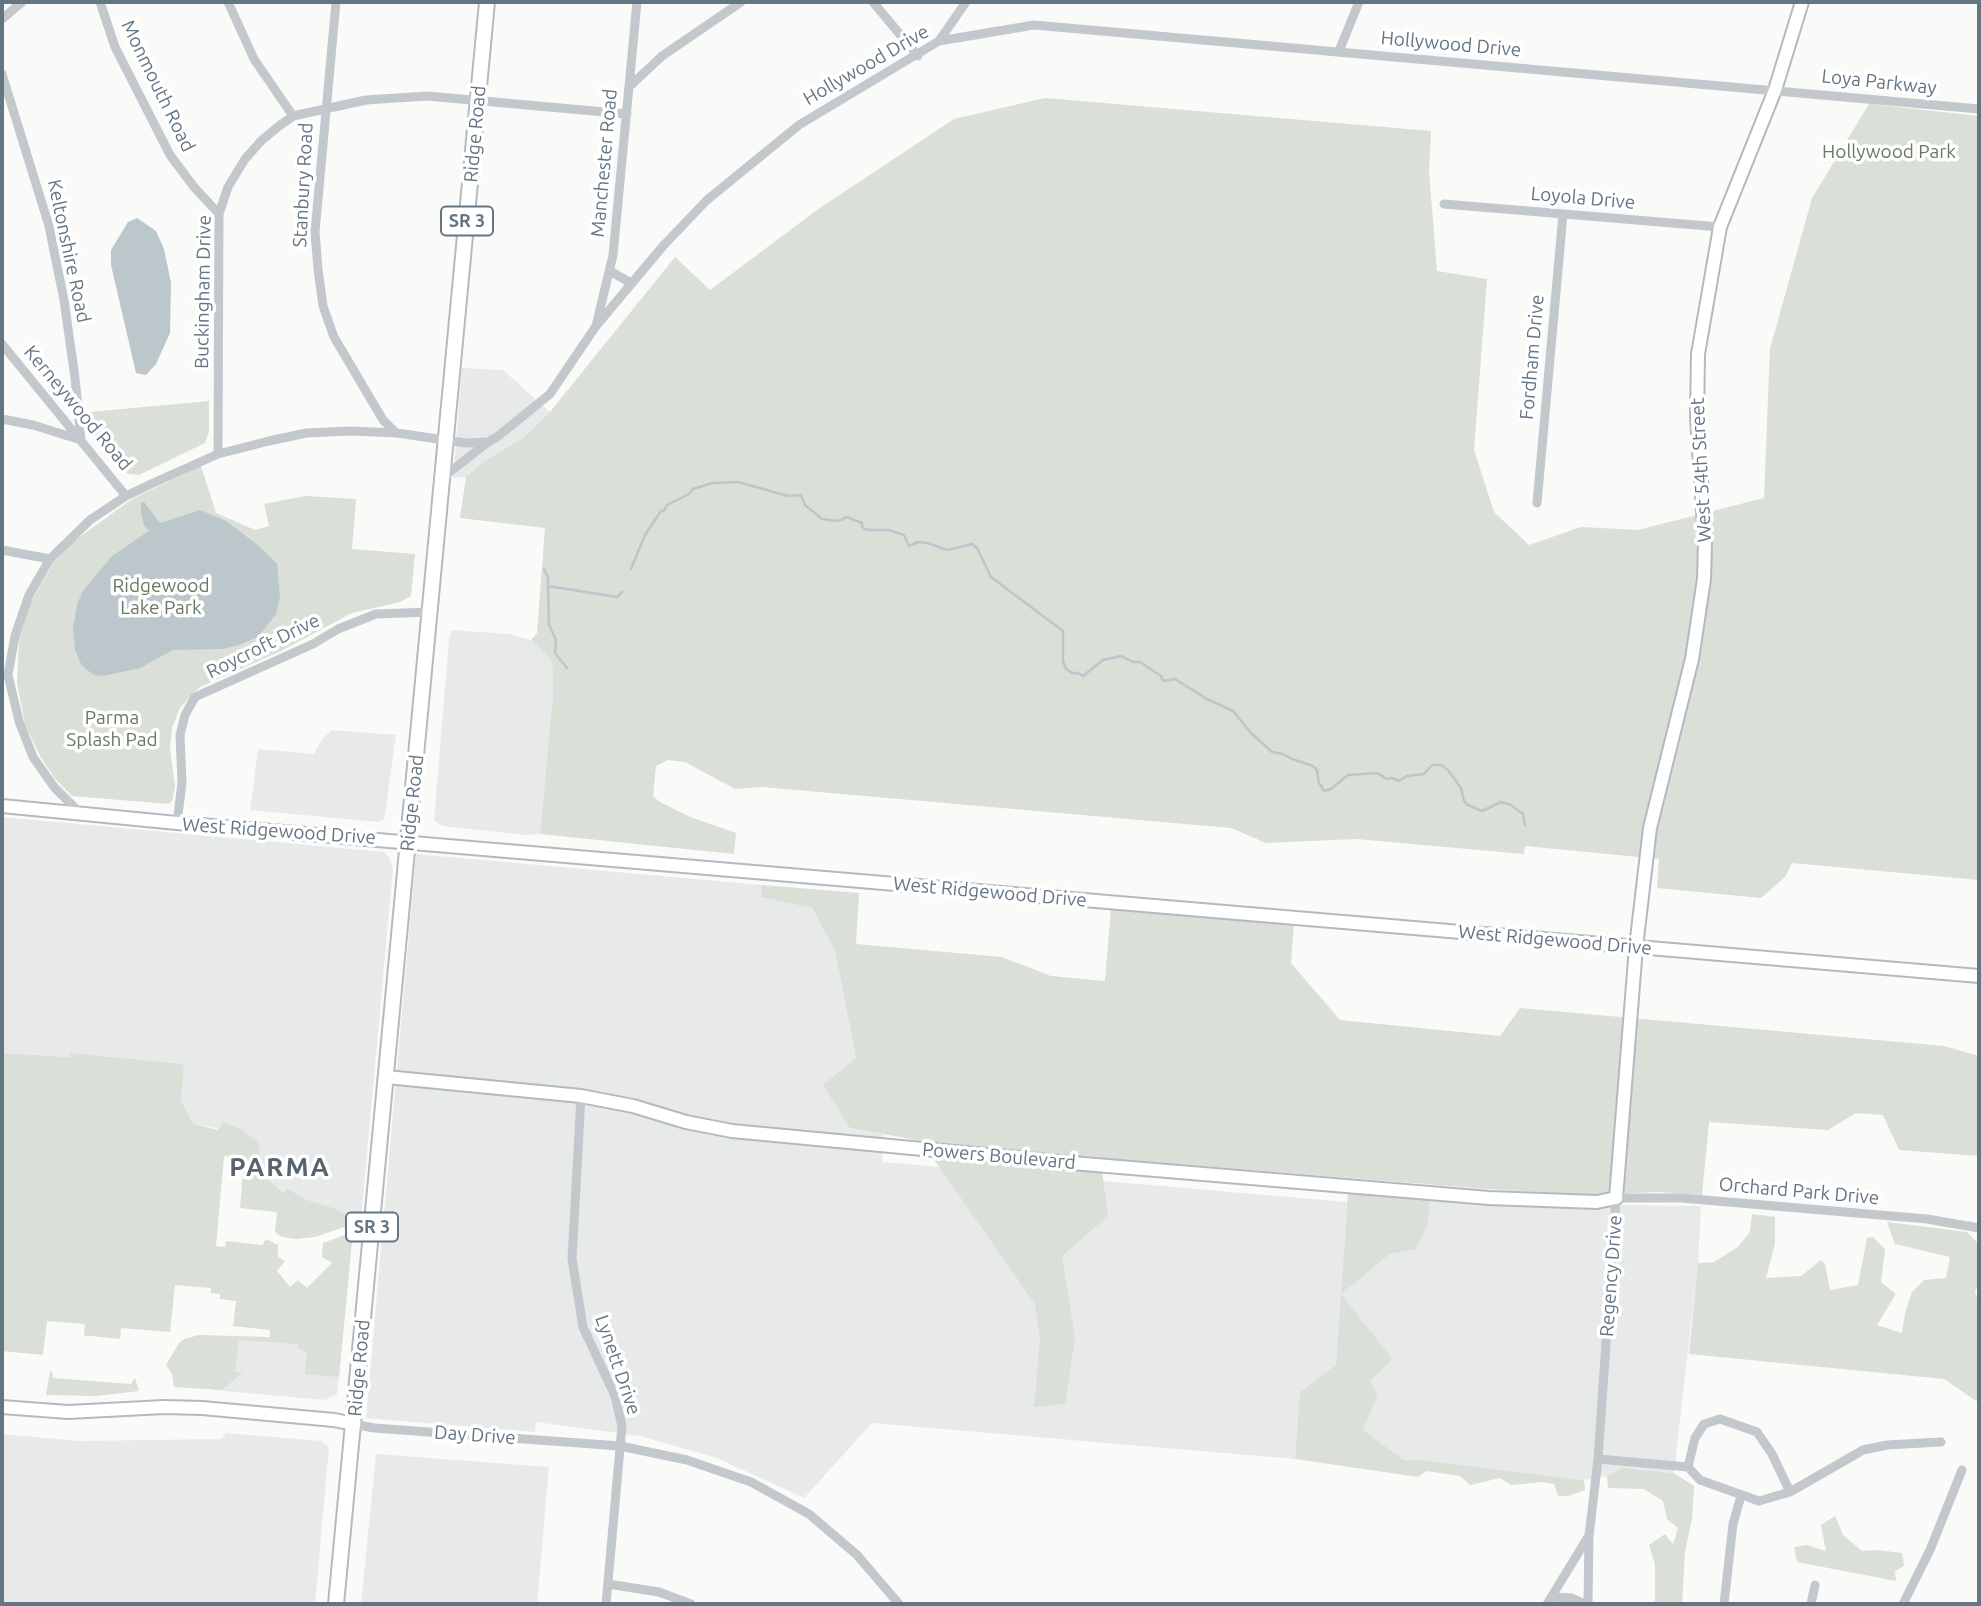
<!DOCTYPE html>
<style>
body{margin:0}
#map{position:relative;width:1981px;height:1606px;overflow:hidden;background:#fafaf8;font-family:Ubuntu,sans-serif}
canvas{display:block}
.frame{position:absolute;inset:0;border:4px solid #657683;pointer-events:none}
</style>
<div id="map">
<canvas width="1981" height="1606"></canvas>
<div class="frame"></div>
</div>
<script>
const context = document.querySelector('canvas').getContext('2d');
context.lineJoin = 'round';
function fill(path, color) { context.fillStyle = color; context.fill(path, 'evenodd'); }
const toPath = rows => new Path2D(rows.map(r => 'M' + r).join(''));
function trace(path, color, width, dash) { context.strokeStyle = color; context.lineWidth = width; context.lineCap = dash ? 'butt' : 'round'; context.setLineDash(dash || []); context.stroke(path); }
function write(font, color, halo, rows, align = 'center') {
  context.font = font + ' Ubuntu,sans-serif'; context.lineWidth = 7; context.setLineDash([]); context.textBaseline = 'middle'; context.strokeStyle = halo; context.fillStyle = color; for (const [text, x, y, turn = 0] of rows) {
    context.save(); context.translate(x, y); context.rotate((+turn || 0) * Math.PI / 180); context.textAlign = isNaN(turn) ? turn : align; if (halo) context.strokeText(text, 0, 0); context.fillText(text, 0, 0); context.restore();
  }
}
fill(toPath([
 [462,368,503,370,550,412,523,438,485,461,466,477,453,478],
 [452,630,508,634,531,640,552,661,553,695,540,834,525,835,442,826,434,820,449,639],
 [332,730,396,735,384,820,379,822,250,810,258,749,314,754,323,738],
 [2,817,384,852,390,859,393,868,361,1219,296,1211,269,1194,231,1131,193,1124,181,1100,184,1064,72,1053,71,1057,2,1053],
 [416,854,762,885,762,897,812,908,835,951,856,1058,850,1128,883,1134,882,1162,1347,1202,1341,1293,1390,1254,1416,1249,1430,1197,1504,1204,1701,1206,1698,1263,1674,1473,1622,1468,1607,1476,1584,1480,1421,1460,1404,1460,1363,1430,1378,1395,1369,1381,1341,1295,1336,1365,1300,1392,1295,1459,872,1423,804,1498,717,1458,640,1436,536,1422,535,1432,366,1418],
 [216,1336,342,1344,337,1394,325,1400,213,1390],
 [226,1433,321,1441,329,1447,315,1604,2,1604,2,1434,79,1441,221,1439],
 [376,1454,549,1467,537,1604,361,1604]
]), '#e8e9e9');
fill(toPath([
 [1045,98,1431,131,1429,170,1437,271,1487,279,1474,450,1494,512,1529,545,1581,527,1638,530,1764,498,1770,349,1812,198,1869,104,1979,116,1979,880,1792,863,1785,877,1761,898,1657,888,1659,859,1525,846,1524,854,1356,839,1266,843,1231,828,762,787,735,789,685,762,668,760,656,766,653,796,660,802,690,817,736,833,734,854,540,834,553,695,552,661,531,640,537,633,545,528,460,518,466,477,485,461,523,438,550,412,675,257,710,290,817,210,954,119],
 [209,401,209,432,205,443,139,475,129,474,122,470,95,437,91,425,90,412],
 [201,466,216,513,255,530,269,526,264,504,305,496,356,499,352,549,415,554,411,596,400,602,352,613,281,651,200,687,180,708,172,728,170,749,175,785,173,799,169,804,72,796,55,779,40,756,25,724,17,683,19,640,29,605,54,562,74,541,132,499],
 [762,885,859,893,856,944,1002,957,1051,976,1105,981,1111,908,1294,923,1291,963,1340,1020,1500,1036,1520,1008,1944,1046,1979,1056,1979,1156,1899,1150,1883,1115,1856,1113,1828,1130,1709,1122,1702,1195,1658,1192,1591,1195,1487,1189,943,1145,850,1128,823,1085,856,1058,835,951,812,908,761,897],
 [2,1053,70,1057,71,1053,184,1064,181,1100,193,1124,218,1130,223,1122,241,1129,259,1143,259,1164,262,1174,283,1193,288,1189,304,1199,336,1209,353,1219,353,1224,315,1237,296,1239,282,1237,275,1232,277,1212,240,1208,244,1159,224,1156,216,1246,225,1247,226,1241,263,1245,264,1241,268,1240,278,1245,278,1257,285,1261,277,1271,290,1287,298,1280,307,1288,332,1263,322,1257,323,1243,353,1232,339,1377,305,1374,307,1353,298,1348,298,1344,239,1340,235,1369,236,1372,243,1372,222,1390,174,1387,172,1374,166,1365,179,1343,184,1339,199,1335,270,1337,270,1330,233,1326,236,1301,220,1299,220,1294,211,1293,211,1288,175,1285,170,1332,121,1328,120,1339,91,1336,84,1336,85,1324,47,1321,43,1355,2,1351],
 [933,1158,1102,1171,1108,1216,1062,1256,1075,1338,1065,1404,1034,1407,1040,1340,1035,1304],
 [1348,1191,1430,1197,1428,1223,1416,1249,1390,1254,1341,1294,1392,1359,1370,1381,1378,1395,1363,1430,1404,1460,1421,1460,1584,1480,1585,1490,1568,1496,1558,1496,1554,1484,1543,1482,1511,1485,1500,1478,1470,1485,1460,1476,1426,1471,1418,1477,1295,1459,1300,1392,1336,1365],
 [1752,1214,1775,1217,1775,1243,1766,1278,1801,1276,1821,1260,1825,1264,1830,1290,1858,1285,1867,1238,1873,1237,1885,1249,1881,1282,1896,1294,1877,1325,1902,1333,1905,1313,1912,1292,1924,1280,1946,1278,1950,1257,1895,1244,1887,1222,1967,1232,1979,1244,1979,1286,1975,1291,1979,1306,1979,1403,1944,1379,1689,1354,1698,1263,1714,1262,1738,1247,1750,1232],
 [50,1371,52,1372,53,1378,131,1384,135,1378,139,1391,96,1396,46,1395],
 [1622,1468,1674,1473,1694,1486,1692,1519,1685,1552,1682,1604,1655,1604,1655,1564,1649,1545,1665,1534,1673,1544,1678,1528,1667,1519,1663,1501,1644,1489,1608,1488,1607,1476],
 [1835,1516,1843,1535,1862,1551,1877,1550,1902,1553,1904,1566,1895,1571,1896,1581,1797,1562,1794,1547,1807,1545,1826,1551,1821,1525]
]), '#dadfd7');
fill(toPath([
 [137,218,156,231,164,249,171,283,170,333,156,364,146,375,136,373,111,265,111,250,128,222],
 [144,502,160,523,200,510,226,521,259,546,277,564,280,598,276,614,258,637,239,645,222,649,173,650,140,668,103,676,94,675,82,666,75,650,73,629,77,605,82,592,112,556,149,531,144,525,141,513,141,503]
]), '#bbc7cb');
trace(toPath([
 [544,569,548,578,548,586,617,597,622,592],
 [631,569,645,535,661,511,664,511,667,505,689,494,693,489,712,483,738,482,788,496,801,495,805,505,822,519,838,521,847,517,862,523,862,527,867,530,889,530,904,535,909,546,918,542,928,543,947,550,972,544,977,548,991,577,1063,631,1063,661,1066,669,1072,673,1078,673,1083,676,1103,660,1121,656,1133,662,1140,662,1161,676,1163,681,1175,679,1207,699,1233,711,1251,733,1272,752,1283,754,1292,759,1313,766,1317,770,1319,783,1324,791,1331,789,1348,775,1377,773,1387,779,1392,778,1399,781,1407,776,1424,774,1432,765,1441,765,1448,770,1461,788,1464,801,1468,805,1482,811,1501,802,1511,805,1523,814,1525,825],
 [548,586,549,625,556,640,555,653,567,668]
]), '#bbc7cb', 2.5);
const secondary = toPath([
 [2,806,177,823,1979,976],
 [386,1077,581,1096,633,1106,686,1122,732,1131,1060,1162,1489,1198,1597,1202,1616,1198,1636,947,1650,828,1692,659,1704,579,1705,543,1697,417,1698,354,1720,227,1775,90,1802,2],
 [2,1407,68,1412,164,1407,202,1408,334,1420,354,1424]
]);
const primary = toPath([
 [336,1604,487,2]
]);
trace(secondary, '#b3babf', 16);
trace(primary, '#b5babe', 18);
trace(toPath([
 [100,2,115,47,170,155,194,187,219,214],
 [228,2,254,59,293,116],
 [336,2,315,232,318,269,323,306,334,337,383,420,395,432],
 [873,2,918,56],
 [2,19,22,2],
 [939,41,966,2],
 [1339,51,1359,2],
 [2,74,49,226,64,300,75,378,81,440,33,425,2,419],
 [629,87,662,56,741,2],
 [1444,204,1720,227],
 [610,271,631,283],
 [596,326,613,255,637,2],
 [2,344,126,496],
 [218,454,219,214,228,187,245,159,261,141,279,126,293,116,366,100,427,96,627,114],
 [442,478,488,442],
 [1537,503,1563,214],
 [2,550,50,559],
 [80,813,54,787,33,757,19,721,8,675,15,636,29,595,50,559,90,520,126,496,151,484,218,454,269,441,306,433,351,431,397,433,465,443,488,442,497,437,550,394,596,326,663,246,707,200,799,125,939,41,1034,25,1979,109],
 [177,823,182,783,180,735,185,715,195,697,313,644,338,629,376,614,431,612],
 [581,1096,572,1259,583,1327,615,1396,622,1426,606,1604],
 [354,1424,374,1428,620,1446,687,1460,751,1482,809,1514,857,1555,899,1604],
 [1598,1459,1688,1467,1700,1480,1759,1501,1790,1492,1863,1450,1887,1445,1941,1442],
 [1688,1467,1695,1438,1704,1424,1720,1419,1757,1432,1772,1454,1790,1492],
 [608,1584,659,1592,691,1604],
 [1553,1597,1572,1598,1585,1604],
 [1547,1604,1588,1537],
 [1588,1604,1589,1536,1598,1459,1616,1198,1681,1198,1927,1219,1979,1228],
 [1724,1604,1733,1524,1741,1496],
 [1811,1604,1815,1585],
 [1903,1604,1930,1550,1962,1470]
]), '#c3c8cc', 9);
trace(secondary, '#fff', 12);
trace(primary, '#fff', 14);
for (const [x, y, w] of [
 [467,221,52],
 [372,1227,52]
]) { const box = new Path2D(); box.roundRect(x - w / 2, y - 14.5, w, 29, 5); context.fillStyle = '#fff'; context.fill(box); trace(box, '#657683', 2); }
write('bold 18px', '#657683', null, [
 ["SR 3",467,221],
 ["SR 3",372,1227]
]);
write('19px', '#657683', '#fff', [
 ["Hollywood Drive",1451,44,5],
 ["Hollywood Drive",866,65,-30],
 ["Loya Parkway",1879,82,6],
 ["Monmouth Road",158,86,64],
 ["Ridge Road",475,134,-85],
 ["Manchester Road",604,163,-85],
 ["Stanbury Road",303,185,-87],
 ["Loyola Drive",1583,198,5],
 ["Keltonshire Road",69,251,78],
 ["Buckingham Drive",203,292,-89],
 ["Fordham Drive",1532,357,-85],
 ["Kerneywood Road",78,408,50],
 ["West 54th Street",1701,470,-93],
 ["Roycroft Drive",263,646,-26],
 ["Ridge Road",412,803,-84],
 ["West Ridgewood Drive",279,831,4],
 ["West Ridgewood Drive",990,892,5],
 ["West Ridgewood Drive",1555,940,5],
 ["Powers Boulevard",999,1156,5],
 ["Orchard Park Drive",1799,1191,5],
 ["Regency Drive",1611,1276,-86],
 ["Lynett Drive",618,1365,71],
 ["Ridge Road",359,1368,-85],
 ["Day Drive",475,1435,4]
]);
write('19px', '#687a64', '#fff', [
 ["Hollywood Park",1889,152],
 ["Ridgewood",161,586],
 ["Lake Park",161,608],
 ["Parma",112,718],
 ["Splash Pad",112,740]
]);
context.letterSpacing = '2px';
write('bold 26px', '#57646e', '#fff', [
 ["PARMA",280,1167]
]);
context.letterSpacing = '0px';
</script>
